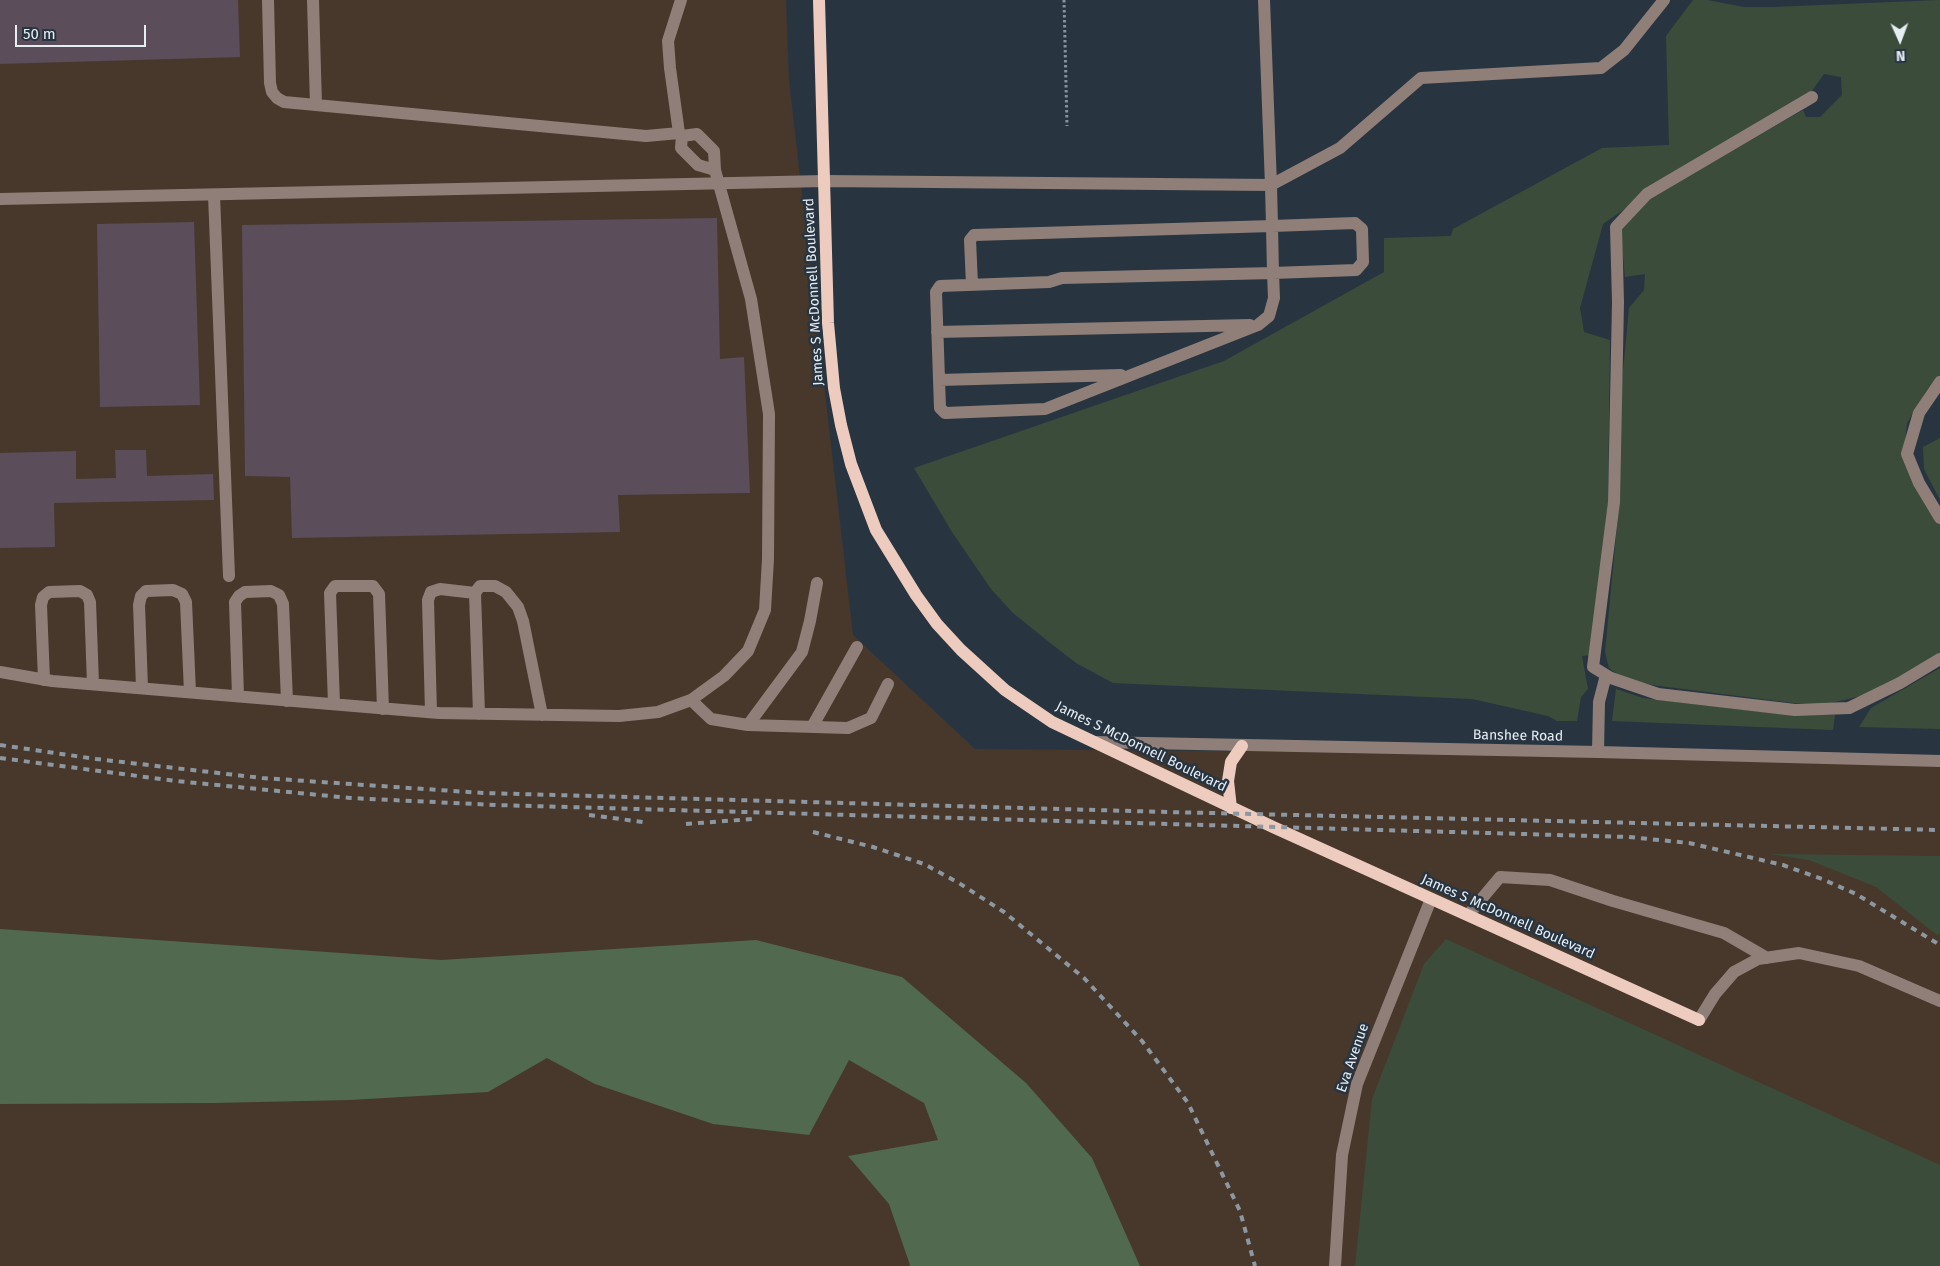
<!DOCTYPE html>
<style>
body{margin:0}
#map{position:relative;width:1940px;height:1266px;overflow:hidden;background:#283541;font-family:"Fira Sans",sans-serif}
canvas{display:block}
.north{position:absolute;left:1875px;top:15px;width:50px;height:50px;-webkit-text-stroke:4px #283541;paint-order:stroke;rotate:178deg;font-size:14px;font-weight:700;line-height:20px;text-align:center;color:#e5edf5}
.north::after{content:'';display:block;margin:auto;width:18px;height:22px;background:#e5edf5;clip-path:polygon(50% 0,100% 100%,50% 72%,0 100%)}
.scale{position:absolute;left:15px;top:25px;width:131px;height:22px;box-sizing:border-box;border:2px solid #e5edf5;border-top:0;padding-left:6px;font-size:15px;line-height:18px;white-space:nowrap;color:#e5edf5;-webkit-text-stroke:4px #283541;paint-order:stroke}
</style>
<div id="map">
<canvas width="1940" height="1266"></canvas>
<div class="north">N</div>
<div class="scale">50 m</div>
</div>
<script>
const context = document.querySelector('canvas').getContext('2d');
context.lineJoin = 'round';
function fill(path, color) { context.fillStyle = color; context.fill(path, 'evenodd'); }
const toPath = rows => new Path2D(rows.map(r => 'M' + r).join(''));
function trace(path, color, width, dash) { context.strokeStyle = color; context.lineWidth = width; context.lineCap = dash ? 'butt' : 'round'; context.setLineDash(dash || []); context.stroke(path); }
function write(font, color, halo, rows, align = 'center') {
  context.font = font + ' "Fira Sans",sans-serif'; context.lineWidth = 5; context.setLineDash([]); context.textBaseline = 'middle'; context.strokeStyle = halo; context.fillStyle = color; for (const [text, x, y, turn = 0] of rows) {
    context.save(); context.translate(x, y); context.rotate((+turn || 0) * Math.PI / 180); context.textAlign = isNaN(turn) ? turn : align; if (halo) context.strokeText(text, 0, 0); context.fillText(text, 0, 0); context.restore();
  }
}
fill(toPath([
 [0,0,786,0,789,81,853,635,975,749,1940,757,1940,1266,0,1266]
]), '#47382b');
fill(toPath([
 [1693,0,1707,0,1744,7,1773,7,1940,0,1940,376,1927,390,1907,423,1904,451,1940,524,1940,655,1888,685,1861,696,1827,704,1793,703,1652,685,1623,679,1609,668,1605,652,1619,505,1621,392,1629,308,1644,290,1645,274,1625,277,1620,229,1652,197,1803,110,1806,117,1820,117,1842,95,1841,77,1824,74,1811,92,1684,168,1603,224,1580,308,1584,332,1610,340,1608,502,1591,655,1582,656,1588,689,1581,697,1577,721,1557,721,1548,716,1472,699,1113,683,1076,663,1049,642,1013,613,991,589,952,532,914,468,1224,361,1384,272,1384,238,1451,236,1453,229,1602,148,1669,145,1666,36],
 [1940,438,1940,500,1924,469,1923,447],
 [1940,668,1940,729,1859,727,1871,708],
 [1616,689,1643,698,1761,712,1835,715,1833,730,1612,721],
 [1770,854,1940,856,1940,934,1937,935,1876,887,1809,860],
 [1446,939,1940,1165,1940,1266,1355,1266,1372,1099,1424,964]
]), '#3c4c3a');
fill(toPath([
 [0,929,441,960,756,940,902,977,1026,1083,1092,1158,1140,1266,909,1266,910,1265,889,1204,848,1156,938,1140,924,1103,849,1060,809,1135,713,1124,595,1084,547,1058,488,1092,350,1100,213,1103,0,1104]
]), '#51694f');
fill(toPath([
 [0,0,238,0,240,57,0,64],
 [717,218,720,359,744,357,750,493,618,495,620,532,292,538,290,477,245,476,242,225],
 [194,222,200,405,100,407,97,224],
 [115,450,146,450,147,476,213,474,214,500,54,503,55,547,0,548,0,453,76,451,76,479,116,478]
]), '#5b4d59');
trace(toPath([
 [1064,0,1067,126]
]), '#88929c', 3, [2.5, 2.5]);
trace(toPath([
 [268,0,270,83,272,92,277,98,284,102,646,136,679,133],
 [313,0,316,105],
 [681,0,668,41,670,68,679,133,682,136,681,148,698,165,715,170],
 [1812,97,1647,194,1616,227,1618,302,1614,502,1593,667,1611,678,1658,694,1795,710,1849,708,1900,683,1940,659],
 [214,195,229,576],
 [0,199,824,181,1271,185,1340,148,1421,78,1601,68,1624,50,1664,0],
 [972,284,970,240,974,235,1272,226,1355,223,1362,229,1363,262,1356,270,1273,273,1062,278,1049,282,940,286,936,292,940,408,945,413,1045,409,1258,325,1269,316,1274,298,1273,273,1272,226,1271,185,1264,0],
 [937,332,1250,325],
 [939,380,1121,375],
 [1940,382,1919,413,1907,454,1919,483,1940,518],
 [0,672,52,681,439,713,619,716,658,712,691,700,724,676,748,651,765,610,768,559,769,414,751,299,715,170,714,151,697,134,682,136],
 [44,680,41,605,43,597,49,592,80,591,87,595,90,602,93,684],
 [142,688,139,605,141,596,146,591,173,590,182,594,186,602,190,692],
 [238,696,235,602,239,596,245,592,271,591,279,595,283,604,287,701],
 [691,700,711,719,748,725,848,728,871,718,888,684],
 [334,704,330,593,335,586,373,586,379,594,383,709],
 [431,712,428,600,431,592,440,589,475,593],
 [479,714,475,593,480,586,495,586,506,592,518,607,523,621,542,715],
 [748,725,802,652,810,621,817,583],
 [812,727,857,647],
 [1095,742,1598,752,1940,761],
 [1598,752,1599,702,1606,675],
 [1468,915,1500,877,1550,880,1613,901,1724,933,1767,958],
 [1699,1020,1715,994,1734,972,1758,959,1799,953,1859,966,1940,1001],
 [1335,1266,1342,1155,1357,1084,1431,899]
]), '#907f79', 12);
trace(toPath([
 [819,0,828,323,834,388,841,425,851,464,876,530,916,595,937,624,961,650,1005,690,1052,722,1273,827,1699,1020],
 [1231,808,1228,781,1231,762,1242,746]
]), '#edcbbe', 12);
trace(toPath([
 [0,745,96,759,262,778,483,793,1167,812,1940,830],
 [0,758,176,781,350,798,496,805,1629,837,1689,843,1783,865,1822,879,1856,894,1940,945],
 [589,815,643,822],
 [686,824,752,819],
 [813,832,873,847,924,864,959,883,1004,912,1084,978,1142,1041,1188,1103,1240,1211,1255,1266]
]), '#8c97a1', 4, [6, 6]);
write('14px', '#e5edf5', '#283541', [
 ["James S McDonnell Boulevard",814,292,-93],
 ["Banshee Road",1518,736,1],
 ["James S McDonnell Boulevard",1141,747,26],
 ["James S McDonnell Boulevard",1508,917,24],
 ["Eva Avenue",1353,1058,-71]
]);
</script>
